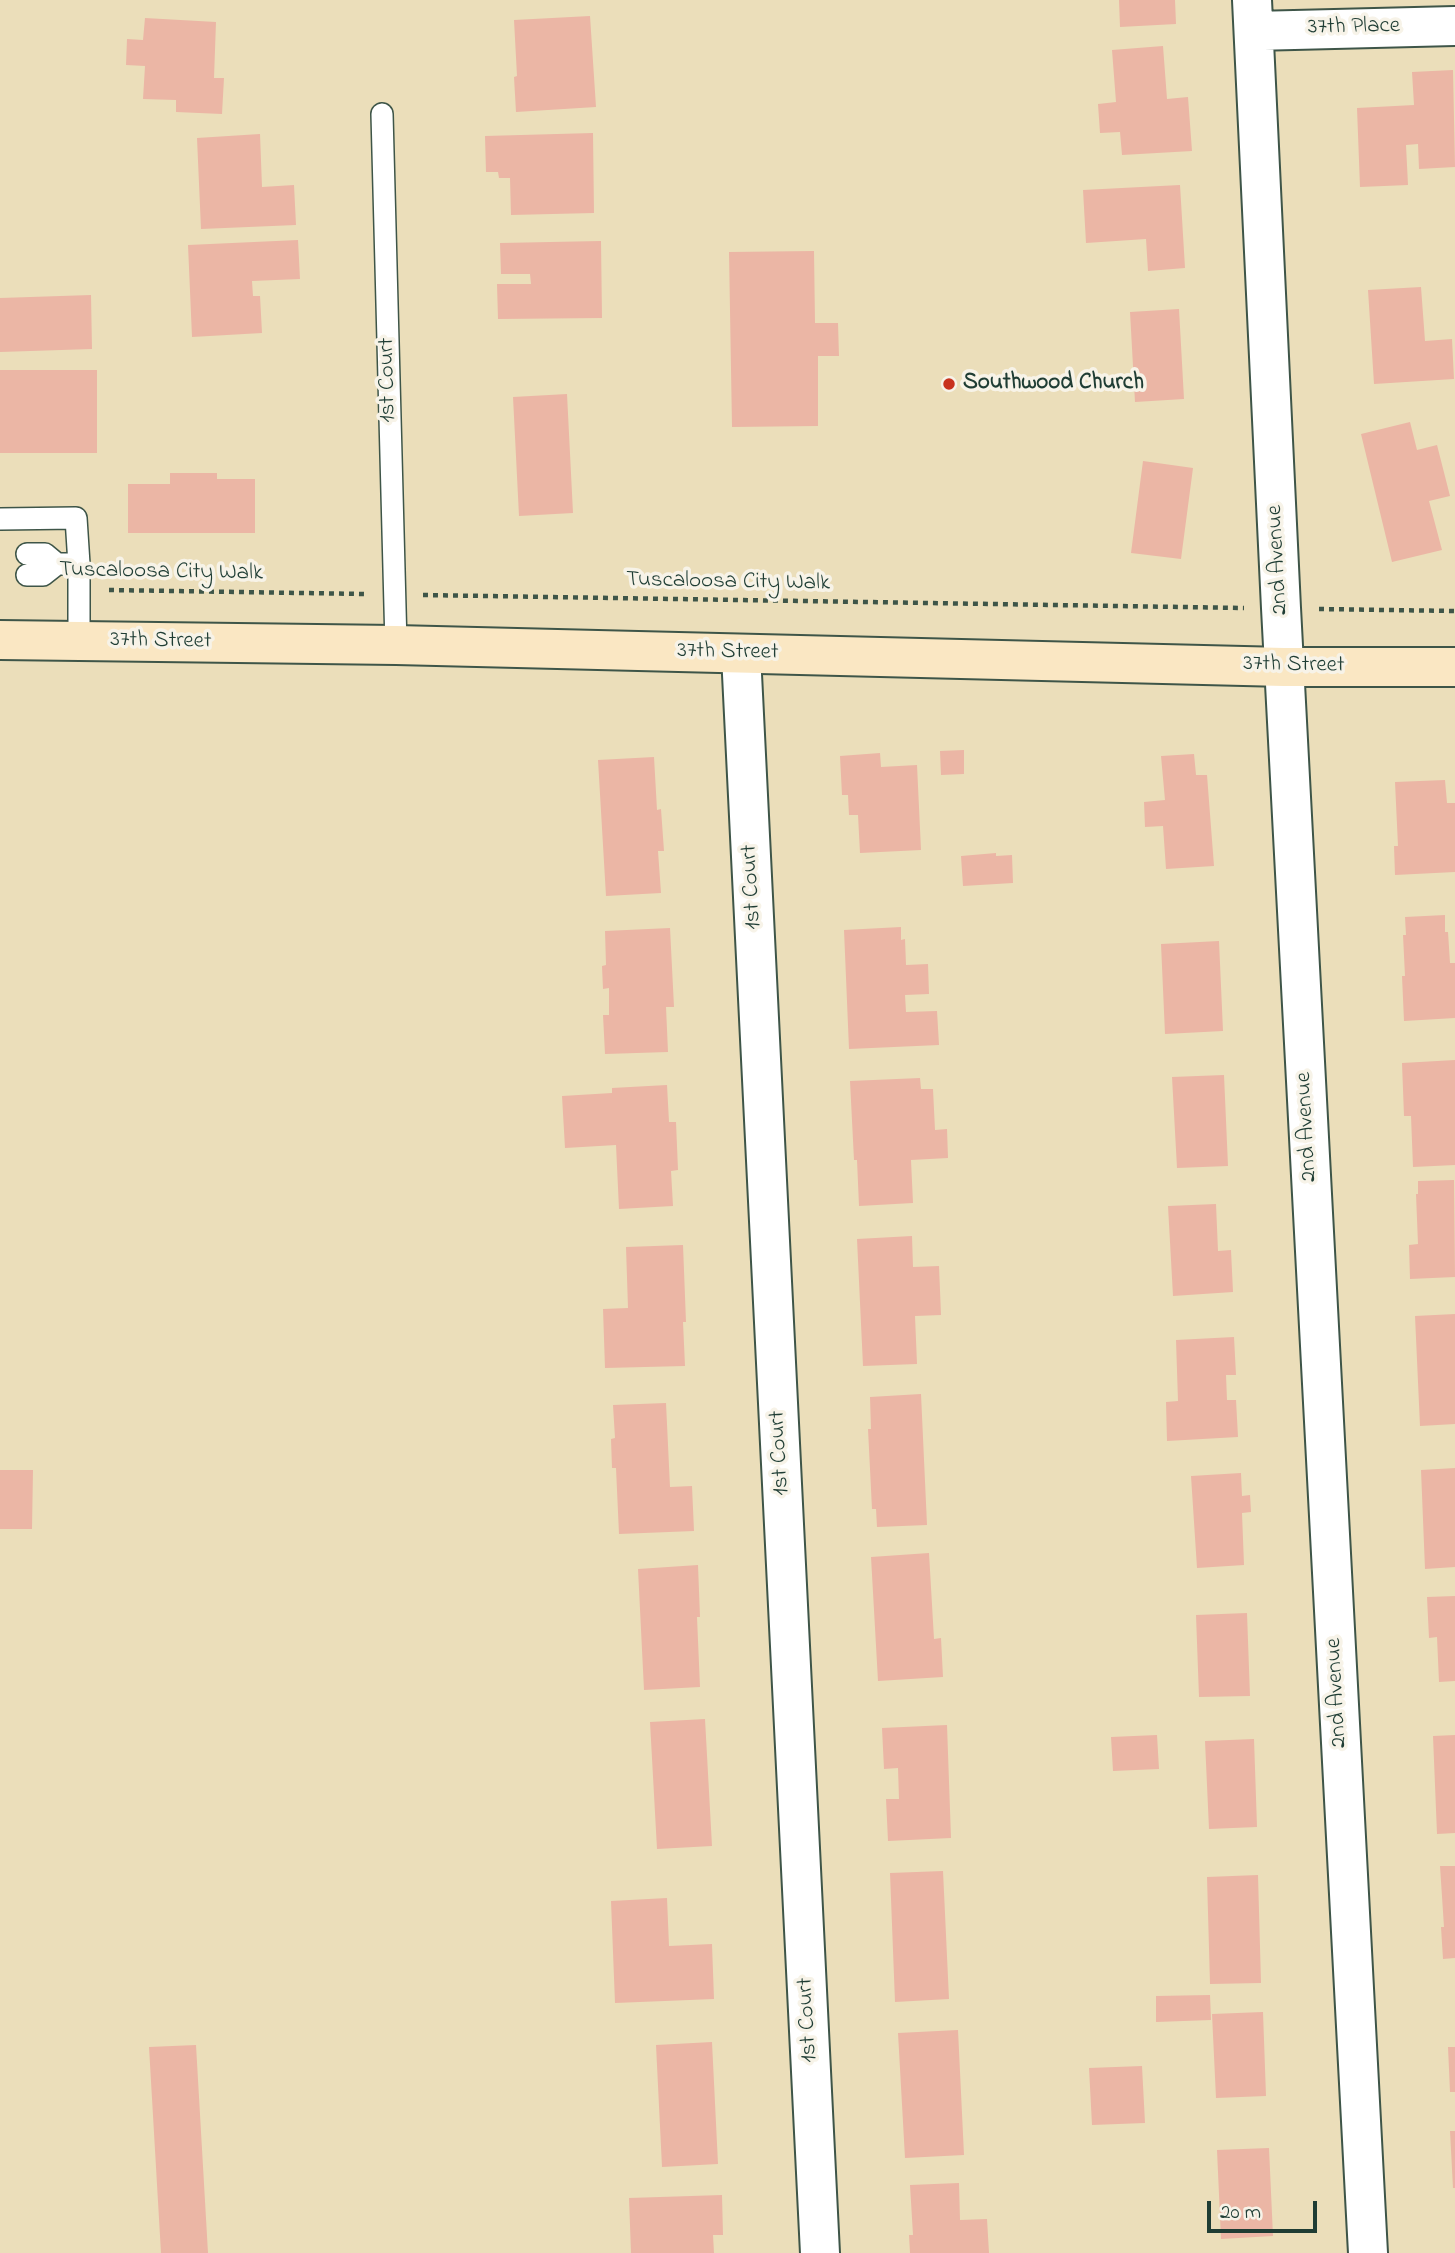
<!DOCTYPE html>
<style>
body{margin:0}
#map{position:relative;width:1455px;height:2253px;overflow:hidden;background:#ebdeba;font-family:"Indie Flower",sans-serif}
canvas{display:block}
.scale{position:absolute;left:1207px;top:2201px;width:110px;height:32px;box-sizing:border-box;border:4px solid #1f3d34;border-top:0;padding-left:9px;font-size:21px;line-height:24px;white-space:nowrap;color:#1f3d34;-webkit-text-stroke:5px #f7f3e8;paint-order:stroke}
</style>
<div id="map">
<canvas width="1455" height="2253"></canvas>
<div class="scale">20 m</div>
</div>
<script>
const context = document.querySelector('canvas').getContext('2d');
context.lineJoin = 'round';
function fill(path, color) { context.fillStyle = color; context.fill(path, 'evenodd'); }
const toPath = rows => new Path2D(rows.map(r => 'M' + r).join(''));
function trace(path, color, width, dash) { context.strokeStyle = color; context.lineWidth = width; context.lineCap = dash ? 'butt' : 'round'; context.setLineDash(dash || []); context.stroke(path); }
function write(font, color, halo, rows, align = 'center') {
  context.font = font + ' "Indie Flower",sans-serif'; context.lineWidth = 7; context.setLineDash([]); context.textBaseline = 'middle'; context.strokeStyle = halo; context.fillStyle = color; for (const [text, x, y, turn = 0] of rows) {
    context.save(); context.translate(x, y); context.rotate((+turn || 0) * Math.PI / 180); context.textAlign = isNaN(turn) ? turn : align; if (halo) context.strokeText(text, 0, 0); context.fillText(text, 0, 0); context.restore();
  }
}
fill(toPath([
 [1119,0,1175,0,1176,24,1120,27],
 [590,16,596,107,516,112,514,77,517,76,514,20],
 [145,18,216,22,214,78,224,78,222,114,176,112,176,100,143,99,145,66,126,65,127,39,143,40],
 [1163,46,1167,99,1188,97,1192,151,1122,155,1120,132,1100,133,1098,104,1116,102,1112,50],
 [1453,70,1455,167,1419,169,1418,144,1406,145,1408,185,1360,187,1357,108,1414,105,1412,72],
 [593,133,594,213,511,215,510,178,499,178,498,172,486,172,485,136],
 [260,134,262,187,294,185,296,225,201,229,197,138],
 [1180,185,1185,268,1148,271,1146,239,1086,243,1083,190],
 [298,240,300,279,252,281,253,296,260,296,262,333,192,337,188,245],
 [601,241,602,318,498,319,497,284,531,284,530,274,501,274,500,243],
 [814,251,815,323,838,323,839,356,818,356,818,426,732,427,729,252],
 [1421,287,1425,341,1452,339,1454,379,1374,384,1368,290],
 [91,295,92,349,0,352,0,298],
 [1179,309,1184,399,1135,402,1130,312],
 [0,370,97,370,97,453,0,453],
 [567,394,573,513,519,516,513,397],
 [1410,422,1417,450,1437,445,1450,496,1429,501,1442,550,1392,562,1361,434],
 [1143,461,1193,468,1181,559,1131,553],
 [170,473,217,473,217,479,255,479,255,533,128,533,128,484,170,484],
 [964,750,964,774,941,775,940,751],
 [880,753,881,767,917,765,921,850,860,853,858,815,849,815,848,795,842,795,840,756],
 [1194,754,1196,775,1207,775,1214,866,1166,869,1163,826,1145,827,1144,802,1165,800,1161,756],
 [654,757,657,810,661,809,664,851,658,851,661,893,606,896,598,760],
 [1445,780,1447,803,1455,803,1455,872,1395,875,1394,846,1398,846,1395,782],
 [996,853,996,856,1012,855,1013,883,963,886,961,856],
 [1445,915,1445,932,1448,932,1450,963,1455,963,1455,1018,1404,1021,1402,976,1405,976,1403,935,1406,935,1405,917],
 [901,927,901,940,905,939,906,965,928,964,929,994,905,995,906,1012,937,1011,939,1045,849,1049,844,930],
 [670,928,674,1007,666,1007,668,1052,605,1054,603,1015,609,1015,609,988,603,989,602,966,606,965,605,931],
 [1219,941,1223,1031,1165,1034,1161,944],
 [1455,1060,1455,1165,1413,1167,1411,1116,1404,1116,1402,1063],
 [1224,1075,1228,1166,1177,1168,1172,1077],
 [920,1078,921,1089,933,1089,935,1130,947,1129,948,1158,911,1160,913,1203,859,1206,857,1160,854,1160,850,1081],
 [667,1085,669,1122,676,1122,678,1170,671,1171,673,1206,619,1209,616,1145,565,1148,562,1096,612,1093,612,1088],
 [1454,1180,1455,1277,1410,1279,1409,1245,1418,1244,1416,1194,1418,1194,1418,1181],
 [1216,1204,1218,1251,1231,1250,1233,1292,1173,1296,1168,1206],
 [912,1236,913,1267,939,1266,941,1315,915,1316,917,1364,863,1366,857,1239],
 [683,1245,686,1322,683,1322,685,1366,605,1368,603,1309,628,1308,626,1247],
 [1455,1314,1455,1424,1420,1426,1415,1316],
 [1234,1337,1236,1375,1226,1375,1227,1400,1236,1400,1238,1437,1167,1441,1166,1402,1178,1401,1176,1340],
 [921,1394,927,1525,877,1527,876,1509,872,1509,868,1429,871,1429,870,1397],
 [666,1403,670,1487,692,1486,694,1531,619,1534,616,1468,612,1468,611,1439,615,1438,613,1405],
 [1455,1468,1455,1567,1425,1569,1421,1470],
 [0,1470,33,1470,32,1529,0,1529],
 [1241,1473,1242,1496,1250,1495,1251,1512,1242,1513,1244,1565,1197,1568,1191,1476],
 [929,1553,934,1639,941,1638,943,1677,878,1681,871,1557],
 [698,1565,700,1617,697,1617,700,1687,644,1690,638,1569],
 [1455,1596,1455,1681,1439,1682,1437,1637,1429,1638,1427,1597],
 [1247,1613,1250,1696,1199,1697,1196,1615],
 [705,1719,712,1846,657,1849,650,1722],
 [947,1725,951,1838,888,1841,886,1799,899,1799,898,1768,884,1769,882,1728],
 [1157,1735,1159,1769,1113,1771,1111,1737],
 [1455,1735,1455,1833,1437,1834,1433,1736],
 [1254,1739,1257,1827,1209,1829,1205,1741],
 [1440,1866,1455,1866,1455,1958,1443,1959,1441,1927,1444,1927],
 [943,1871,949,1999,895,2002,890,1873],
 [1258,1875,1261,1983,1210,1984,1207,1877],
 [667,1898,669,1946,712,1944,714,1999,615,2003,611,1901],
 [1210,1995,1211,2020,1156,2022,1156,1996],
 [1263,2012,1266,2096,1216,2098,1212,2014],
 [958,2030,964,2155,905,2158,898,2033],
 [712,2042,718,2164,662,2167,656,2045],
 [196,2045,208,2253,161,2253,149,2047],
 [1448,2047,1455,2047,1455,2092,1450,2092],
 [1142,2066,1145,2123,1092,2125,1089,2068],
 [1450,2131,1455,2131,1455,2188,1453,2188],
 [1269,2148,1273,2236,1221,2239,1217,2150],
 [959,2183,960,2220,987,2219,989,2253,910,2253,909,2235,913,2235,910,2185],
 [722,2195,723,2235,713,2235,714,2253,631,2253,629,2198]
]), '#ebb6a5');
const lane = toPath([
 [382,114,396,645],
 [0,519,76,518,79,564,79,640],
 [27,554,45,554,57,564],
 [27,575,43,575,57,564,79,564]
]);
const street = toPath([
 [1252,0,1281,608,1368,2253],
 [1254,31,1455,26],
 [741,654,820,2253]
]);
const secondary = toPath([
 [0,640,396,645,1284,667,1455,667]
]);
trace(lane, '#3e5548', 24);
trace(street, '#3e5548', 42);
trace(secondary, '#3e5548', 42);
trace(toPath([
 [109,590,366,594],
 [423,595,1244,608],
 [1319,609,1455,611]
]), '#3e5548', 4.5, [5, 5]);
trace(lane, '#fff', 21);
trace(street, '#fff', 38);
trace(secondary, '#fae7c3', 38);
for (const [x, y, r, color] of [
 [949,384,7,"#c8321e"]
]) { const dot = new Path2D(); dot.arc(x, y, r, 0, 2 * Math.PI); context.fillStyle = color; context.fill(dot); trace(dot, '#f7f3e8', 2.5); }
write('23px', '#1f3d34', '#f7f3e8', [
 ["37th Place",1354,28,-1],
 ["1st Court",389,380,-91],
 ["2nd Avenue",1279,560,-93],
 ["Tuscaloosa City Walk",161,573,1],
 ["Tuscaloosa City Walk",728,583,1],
 ["37th Street",161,642,1],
 ["37th Street",728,653,1],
 ["37th Street",1294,666,1],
 ["1st Court",753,887,-93],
 ["2nd Avenue",1308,1127,-93],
 ["1st Court",781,1453,-93],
 ["2nd Avenue",1338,1693,-93],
 ["1st Court",809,2020,-93]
]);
write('bold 23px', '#1f3d34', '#f7f3e8', [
 ["Southwood Church",963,384]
], 'left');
</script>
